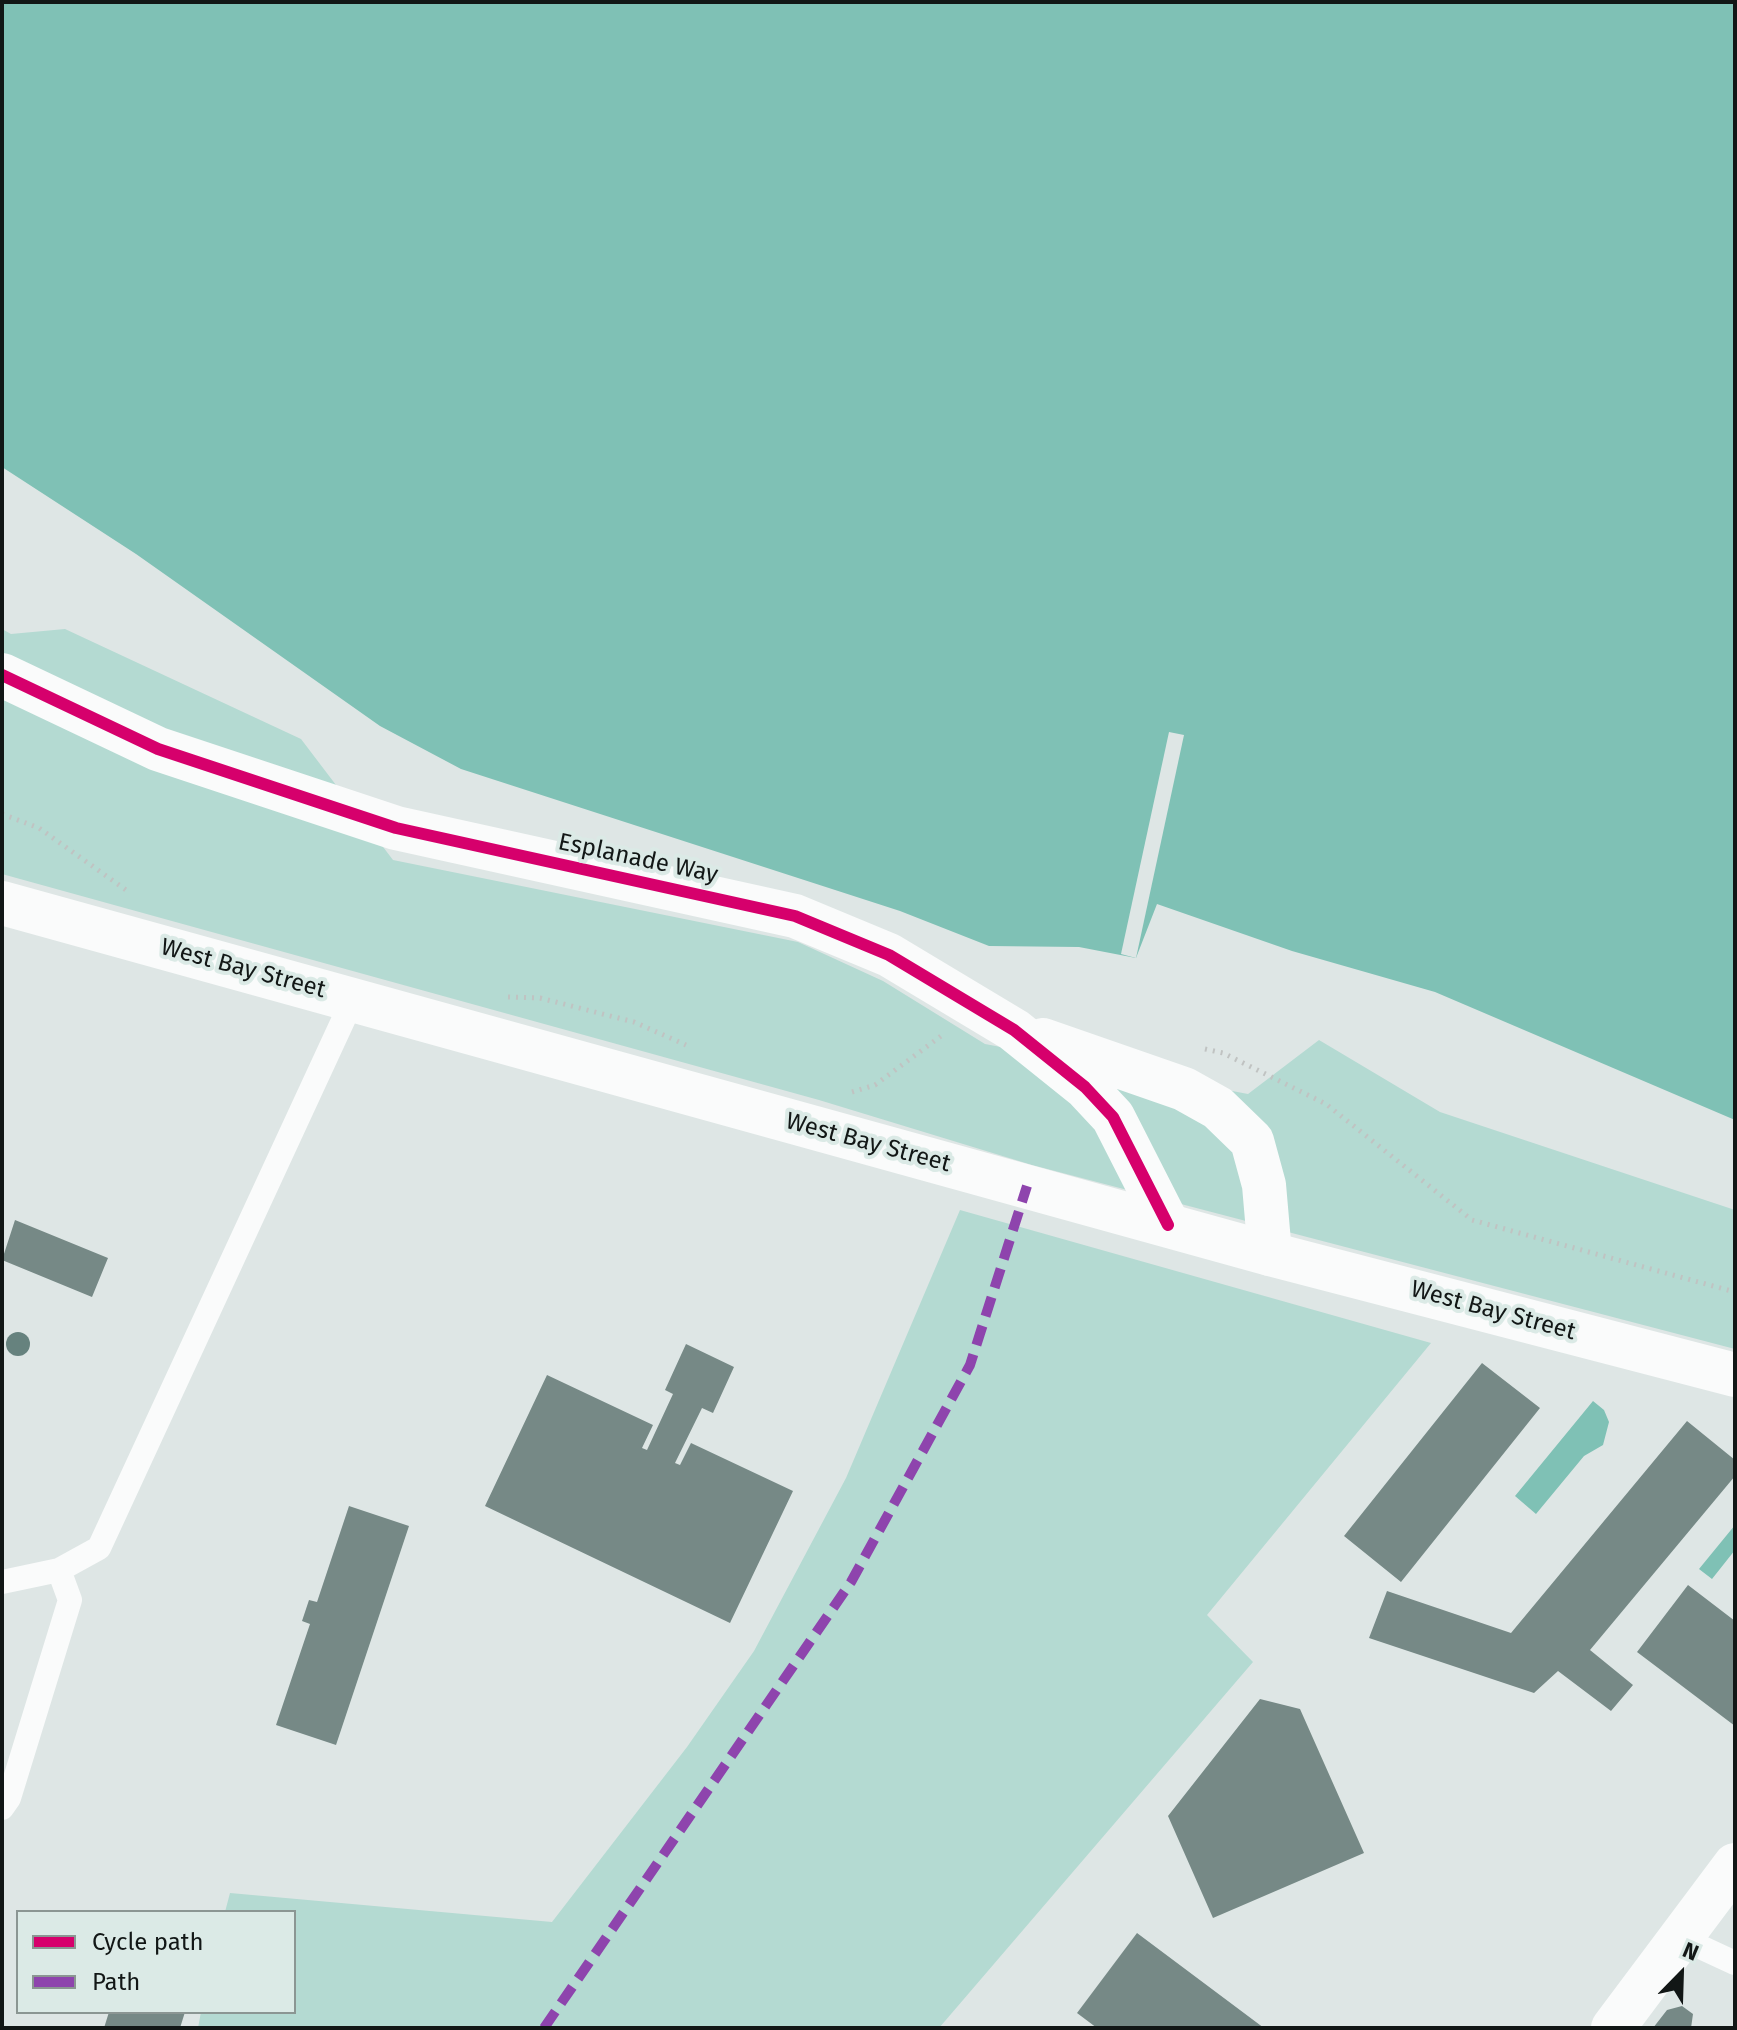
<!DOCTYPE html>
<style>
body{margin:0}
#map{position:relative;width:1737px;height:2030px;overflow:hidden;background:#dee6e5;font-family:"Fira Sans",sans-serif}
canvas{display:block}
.frame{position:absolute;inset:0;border:4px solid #121716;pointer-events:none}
.legend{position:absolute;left:16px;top:1910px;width:280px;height:104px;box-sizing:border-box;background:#dbeae6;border:2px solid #8b9693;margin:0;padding:10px 14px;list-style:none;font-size:24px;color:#121716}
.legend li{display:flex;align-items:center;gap:16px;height:40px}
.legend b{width:40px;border:2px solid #8b9693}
.north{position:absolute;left:1641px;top:1934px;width:80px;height:80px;-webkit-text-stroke:6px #dbeae6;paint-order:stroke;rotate:23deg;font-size:22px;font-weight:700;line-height:32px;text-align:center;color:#121716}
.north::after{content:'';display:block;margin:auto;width:28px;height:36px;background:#121716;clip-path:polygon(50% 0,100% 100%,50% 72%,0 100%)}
</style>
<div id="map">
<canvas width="1737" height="2030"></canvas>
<div class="frame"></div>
<ul class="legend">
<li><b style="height:10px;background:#d6006c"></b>Cycle path</li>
<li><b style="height:10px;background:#8e44ad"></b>Path</li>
</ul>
<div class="north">N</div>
</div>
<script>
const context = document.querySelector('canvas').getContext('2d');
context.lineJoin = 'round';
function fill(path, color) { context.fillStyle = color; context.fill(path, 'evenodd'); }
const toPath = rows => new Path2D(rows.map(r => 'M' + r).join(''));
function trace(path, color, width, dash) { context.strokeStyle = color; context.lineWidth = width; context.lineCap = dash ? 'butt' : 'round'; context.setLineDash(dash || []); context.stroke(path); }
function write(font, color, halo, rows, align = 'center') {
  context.font = font + ' "Fira Sans",sans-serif'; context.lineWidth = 8; context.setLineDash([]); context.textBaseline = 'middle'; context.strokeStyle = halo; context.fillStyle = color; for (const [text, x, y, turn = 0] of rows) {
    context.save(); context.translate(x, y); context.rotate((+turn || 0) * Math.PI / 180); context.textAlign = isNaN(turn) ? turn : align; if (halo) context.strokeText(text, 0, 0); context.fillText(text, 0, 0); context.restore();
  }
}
fill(toPath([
 [2,629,11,634,65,629,301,739,393,860,798,942,883,981,985,1044,1248,1094,1319,1040,1440,1112,1735,1210,1735,1349,1032,1165,819,1100,2,874],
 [960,1210,1431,1343,1207,1615,1253,1662,939,2028,198,2028,201,2012,294,2012,294,1912,225,1912,230,1893,552,1922,687,1747,754,1651,846,1478]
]), '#b4dad2');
fill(toPath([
 [2,2,1735,2,1735,1120,1435,992,1292,951,1157,904,1136,958,1079,947,989,946,900,911,461,769,380,726,136,554,2,467],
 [1593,1401,1604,1410,1609,1422,1603,1445,1584,1456,1536,1514,1515,1496],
 [1735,1525,1735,1550,1712,1579,1699,1569]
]), '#7fc1b5');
fill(toPath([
 [1169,732,1184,735,1136,958,1121,954]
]), '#dee6e5');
fill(toPath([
 [15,1220,108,1258,92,1297,2,1260],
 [686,1344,734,1367,713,1413,702,1408,675,1463,680,1465,691,1443,793,1491,730,1623,485,1506,547,1375,653,1425,642,1448,647,1450,673,1394,665,1390],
 [1482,1363,1540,1408,1401,1582,1344,1536],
 [1687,1421,1735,1460,1735,1476,1590,1650,1633,1685,1611,1711,1558,1671,1534,1693,1369,1638,1387,1591,1511,1633],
 [349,1506,409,1526,336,1745,276,1725,310,1624,302,1621,309,1600,317,1602],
 [1688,1585,1735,1621,1735,1726,1637,1652],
 [1260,1699,1300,1709,1364,1853,1213,1918,1168,1816],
 [1137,1933,1264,2028,1097,2028,1077,2013],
 [1682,2006,1693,2014,1691,2028,1653,2028,1667,2010],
 [109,2012,185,2012,180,2028,104,2028]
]), '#768986');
trace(toPath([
 [2,814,39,828,126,890],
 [508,997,540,998,634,1022,686,1045],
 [1205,1049,1223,1053,1326,1104,1472,1220,1735,1292],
 [852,1092,875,1085,941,1036]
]), '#c0c3c2', 5, [2, 6]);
trace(toPath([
 [2,1582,59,1570,99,1548,353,999],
 [2,1808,9,1798,70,1600,59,1570],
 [1681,1938,1735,1963]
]), '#fafbfb', 24);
trace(toPath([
 [2,675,158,749,396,828,795,916,889,955,1014,1030,1085,1087,1113,1117,1168,1225],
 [1043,1040,1184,1089,1218,1108,1252,1141,1264,1185,1270,1254]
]), '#fafbfb', 44);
trace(toPath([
 [1613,2028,1735,1865]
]), '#fafbfb', 44);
trace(toPath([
 [2,903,1270,1254,1735,1375]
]), '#fafbfb', 44);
trace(toPath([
 [544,2028,851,1582,970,1365,1027,1186]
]), '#8e44ad', 10, [20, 10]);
trace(toPath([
 [2,675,158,749,396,828,795,916,889,955,1014,1030,1085,1087,1113,1117,1168,1225]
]), '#d6006c', 12);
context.fillStyle = '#66827e';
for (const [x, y] of [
 [18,1344]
]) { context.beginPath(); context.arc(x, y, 12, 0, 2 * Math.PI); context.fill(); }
write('24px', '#121716', '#dbeae6', [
 ["Esplanade Way",638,859,12],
 ["West Bay Street",243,969,15],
 ["West Bay Street",868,1143,15],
 ["West Bay Street",1493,1311,15]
]);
</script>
